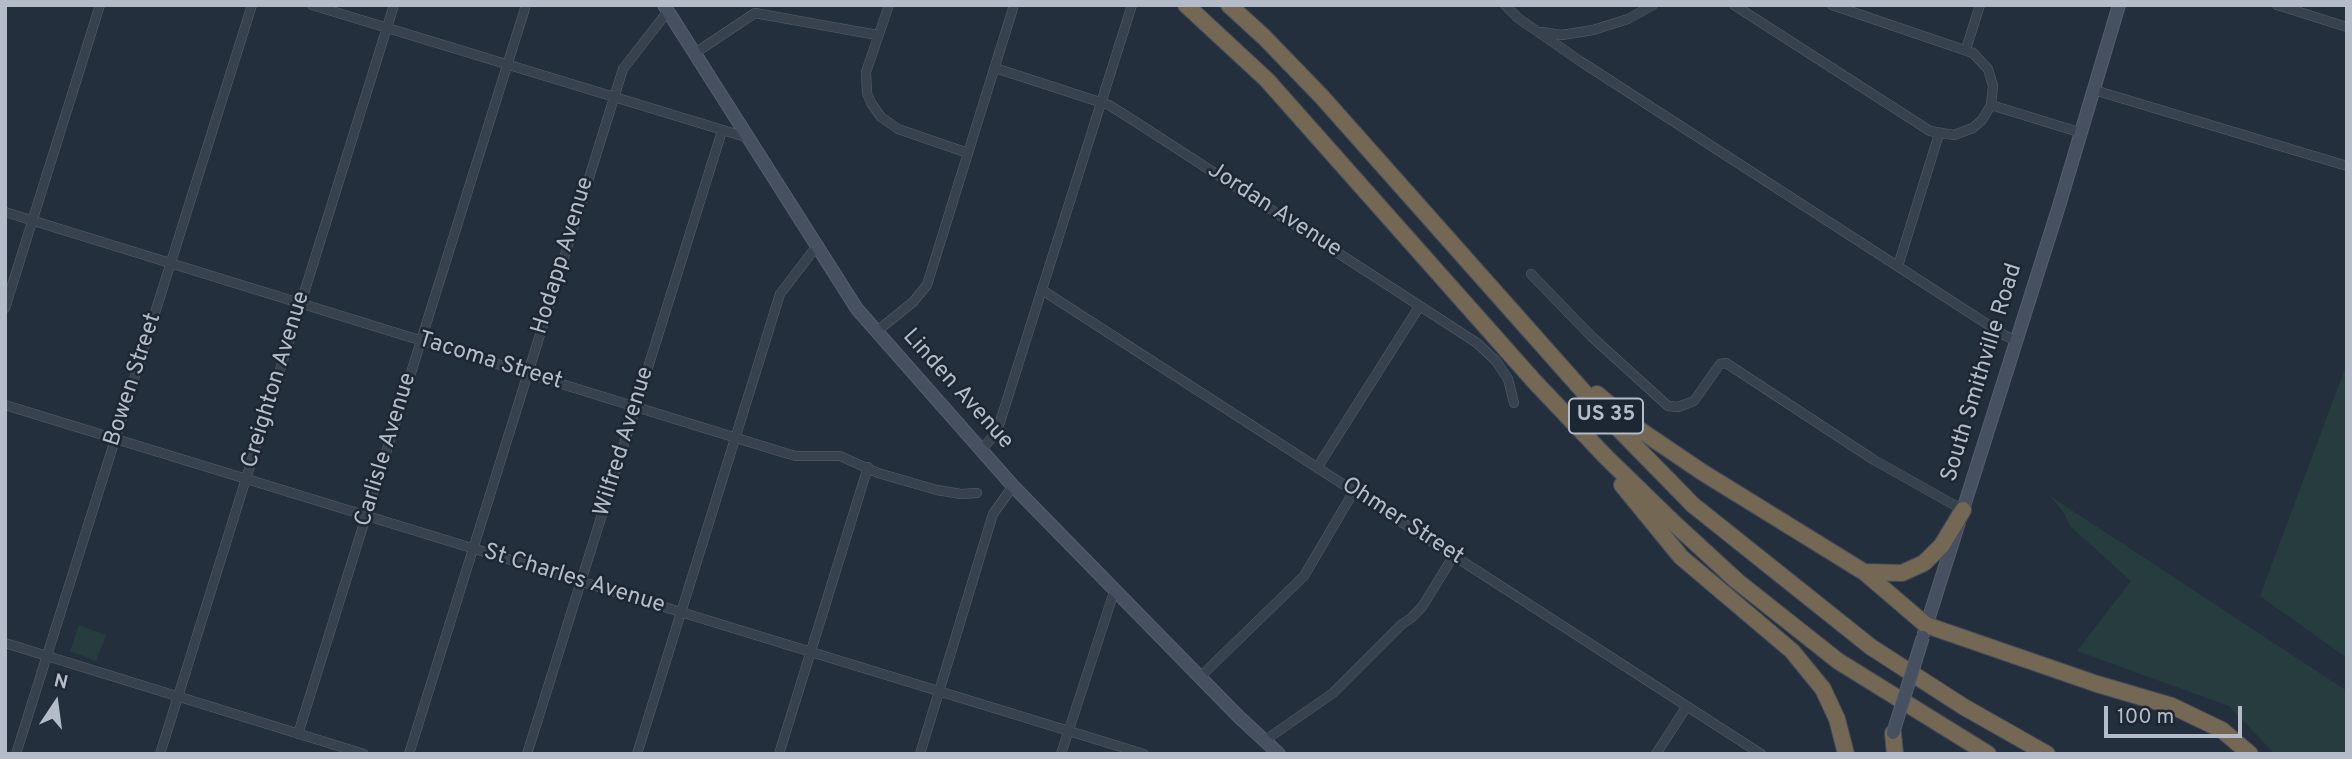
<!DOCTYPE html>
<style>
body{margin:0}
#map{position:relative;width:2352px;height:759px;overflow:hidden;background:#242f3e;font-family:Overpass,sans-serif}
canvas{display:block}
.frame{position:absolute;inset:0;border:7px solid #b4bcc9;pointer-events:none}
.north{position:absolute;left:21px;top:668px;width:70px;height:70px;-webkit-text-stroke:5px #1d2633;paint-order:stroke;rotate:13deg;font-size:19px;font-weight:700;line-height:28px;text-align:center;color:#b4bcc9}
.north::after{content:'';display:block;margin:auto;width:24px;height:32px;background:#b4bcc9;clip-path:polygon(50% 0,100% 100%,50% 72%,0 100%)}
.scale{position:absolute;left:2104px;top:706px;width:138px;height:32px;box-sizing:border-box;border:4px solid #b4bcc9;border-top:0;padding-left:9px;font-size:21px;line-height:24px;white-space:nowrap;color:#b4bcc9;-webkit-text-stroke:5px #1d2633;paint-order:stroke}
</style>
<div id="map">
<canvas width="2352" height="759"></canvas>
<div class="frame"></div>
<div class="north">N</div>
<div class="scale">100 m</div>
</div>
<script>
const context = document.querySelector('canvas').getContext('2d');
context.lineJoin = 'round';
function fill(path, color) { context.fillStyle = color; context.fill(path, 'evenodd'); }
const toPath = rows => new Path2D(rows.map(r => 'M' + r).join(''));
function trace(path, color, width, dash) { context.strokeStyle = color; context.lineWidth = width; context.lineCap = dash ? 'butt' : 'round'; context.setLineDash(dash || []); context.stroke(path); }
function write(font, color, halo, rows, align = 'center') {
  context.font = font + ' Overpass,sans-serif'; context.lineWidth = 5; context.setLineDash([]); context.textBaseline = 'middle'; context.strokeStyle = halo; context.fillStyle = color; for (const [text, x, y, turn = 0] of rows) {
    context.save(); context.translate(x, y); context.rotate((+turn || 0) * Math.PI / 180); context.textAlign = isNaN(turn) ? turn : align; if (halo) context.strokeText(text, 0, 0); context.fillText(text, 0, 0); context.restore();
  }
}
fill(toPath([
 [2347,363,2347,658,2260,596],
 [2050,496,2347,691,2347,754,2275,754,2229,706,2077,651,2131,581,2071,527,2064,513],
 [79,625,106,635,96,661,70,651]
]), '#263c3f');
const street = toPath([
 [312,5,749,138],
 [889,5,866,72,867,93,871,103,881,117,898,129,968,153],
 [1505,5,1518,18,1580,61,2004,335,2016,341],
 [1734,5,1930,131,1954,135,1973,128,1982,120,1991,105,1993,86,1988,69,1973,53,1832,5],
 [2277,5,2347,27],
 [1542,32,1562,35,1593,30,1628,19,1653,5],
 [1966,49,1980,5],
 [695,53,755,13,877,35],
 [995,68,1109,105,1139,124,1477,343,1496,361,1508,379,1514,403],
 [2094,90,2347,166],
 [1991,105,2082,133],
 [5,212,785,453,796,456,840,456,878,473,937,490,961,494,977,493],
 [1898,266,1939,134],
 [1531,274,1592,337,1668,406,1678,407,1694,401,1720,364,1726,363,1874,460,1963,510],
 [1042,290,1761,754],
 [5,308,100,5],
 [876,332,913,302,927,285,1014,5],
 [5,405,1144,754],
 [982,449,996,433,1000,422,1132,5],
 [1317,468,1419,307],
 [5,643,364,754],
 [1200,677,1304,576,1354,491],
 [298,734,526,5],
 [1264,741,1333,693,1401,625,1411,618,1422,607,1454,555],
 [16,754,252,5],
 [160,754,394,5],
 [409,754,623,69,668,11],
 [527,754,722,131],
 [637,754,780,294,816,247],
 [779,754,868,467],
 [920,754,993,514,1013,486],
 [1061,754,1115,589],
 [1656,754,1687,706]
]);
const secondary = toPath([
 [664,5,857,309,1013,486,1239,717,1279,754],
 [1924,633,2059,206,2119,5]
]);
const highway = toPath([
 [1186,5,1267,80,1534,381,1605,456,1676,525,1737,581,1838,661,1988,754],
 [1229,5,1264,37,1322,97,1599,409,1693,505,1871,647,1964,707,2047,754],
 [1597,394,1640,430,1702,472,1864,572,1902,573,1924,563,1942,545,1963,510],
 [1622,485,1681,557,1792,651,1823,689,1837,719,1846,754],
 [1864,572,1926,625,2097,684,2172,706,2222,730,2250,754],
 [1893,733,1895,754]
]);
trace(street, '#565f6c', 10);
trace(secondary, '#565f6c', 14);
trace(highway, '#434c59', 18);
trace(street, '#38414e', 9);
trace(secondary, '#465061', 12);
trace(highway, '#746855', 16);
const secondaryBridge = toPath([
 [1893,733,1923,637]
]);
trace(secondaryBridge, '#565f6c', 14, []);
trace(secondaryBridge, '#465061', 12);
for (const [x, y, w] of [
 [1606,416,74]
]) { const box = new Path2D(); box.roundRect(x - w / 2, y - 17.5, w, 35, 5); context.fillStyle = '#1d2633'; context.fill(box); trace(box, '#b4bcc9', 2); }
write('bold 21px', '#b4bcc9', null, [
 ["US 35",1606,416]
]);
write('23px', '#b4bcc9', '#1d2633', [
 ["Jordan Avenue",1274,211,33],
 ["Hodapp Avenue",564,256,-73],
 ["Tacoma Street",490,362,17],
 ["South Smithville Road",1983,373,-73],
 ["Bowen Street",134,380,-72],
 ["Creighton Avenue",277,380,-73],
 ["Linden Avenue",957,390,48],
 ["Wilfred Avenue",625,442,-73],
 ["Carlisle Avenue",387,450,-73],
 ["Ohmer Street",1402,522,33],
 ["St Charles Avenue",574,580,17]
]);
</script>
